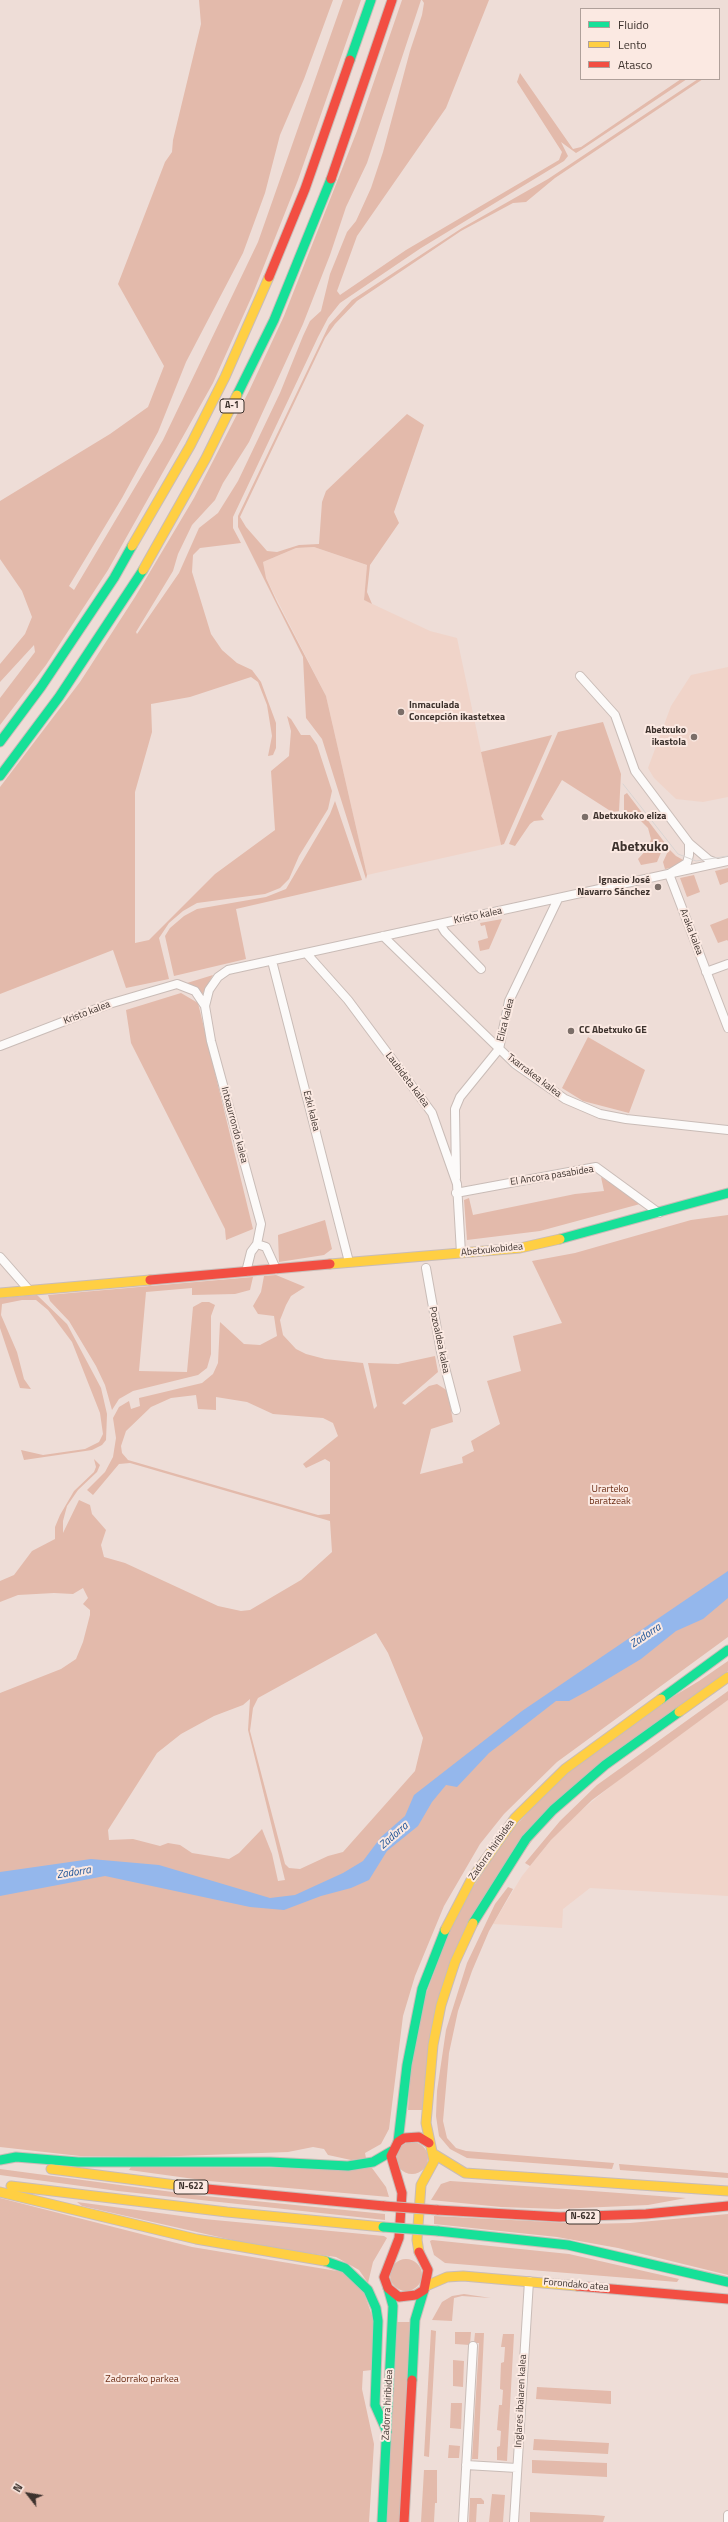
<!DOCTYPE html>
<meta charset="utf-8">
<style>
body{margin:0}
#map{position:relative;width:728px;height:2522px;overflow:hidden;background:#eeddd7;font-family:"Titillium Web",sans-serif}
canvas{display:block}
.legend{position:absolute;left:580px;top:8px;width:140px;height:72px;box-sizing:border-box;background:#fbe9e2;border:1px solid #afa09a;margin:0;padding:5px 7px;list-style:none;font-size:12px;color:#3d322d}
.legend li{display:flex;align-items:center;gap:8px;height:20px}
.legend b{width:20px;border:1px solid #afa09a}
.north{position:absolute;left:8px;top:2474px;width:40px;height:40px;-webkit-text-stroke:3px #fbe9e2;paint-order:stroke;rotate:301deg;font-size:11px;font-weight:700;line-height:16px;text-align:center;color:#3d322d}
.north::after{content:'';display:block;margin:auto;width:14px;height:18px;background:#3d322d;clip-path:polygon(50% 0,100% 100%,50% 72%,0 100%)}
</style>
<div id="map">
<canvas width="728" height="2522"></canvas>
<ul class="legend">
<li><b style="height:5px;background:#16e098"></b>Fluido</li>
<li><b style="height:5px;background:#ffcf43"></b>Lento</li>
<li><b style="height:5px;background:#f24e42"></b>Atasco</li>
</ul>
<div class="north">N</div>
</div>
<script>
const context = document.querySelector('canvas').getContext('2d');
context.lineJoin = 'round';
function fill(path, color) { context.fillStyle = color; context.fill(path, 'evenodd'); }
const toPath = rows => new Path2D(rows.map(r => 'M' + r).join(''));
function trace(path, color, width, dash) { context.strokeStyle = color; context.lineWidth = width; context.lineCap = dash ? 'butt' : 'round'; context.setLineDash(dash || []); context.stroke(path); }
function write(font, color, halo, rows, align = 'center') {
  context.font = font + ' "Titillium Web",sans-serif'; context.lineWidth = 4; context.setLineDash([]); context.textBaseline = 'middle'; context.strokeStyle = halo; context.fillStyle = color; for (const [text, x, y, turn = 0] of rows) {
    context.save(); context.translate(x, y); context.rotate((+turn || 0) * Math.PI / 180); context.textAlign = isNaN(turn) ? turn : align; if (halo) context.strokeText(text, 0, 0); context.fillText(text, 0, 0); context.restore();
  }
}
fill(toPath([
 [314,547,367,565,364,600,430,631,457,638,501,845,367,875,326,696,266,578,263,562,296,548],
 [728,667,728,797,703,802,676,799,654,778,648,768,671,706,691,675],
 [728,1700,728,1896,590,1888,563,1909,562,1928,493,1924,522,1876,551,1840,572,1818,617,1781]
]), '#f0d4c9');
fill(toPath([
 [199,0,333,0,304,79,280,135,265,193,243,253,186,362,158,432,122,498,69,586,74,590,163,440,258,242,343,0,361,0,298,180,252,296,213,383,108,570,46,665,0,725,0,698,35,652,34,645,0,682,0,664,25,634,32,617,22,591,0,559,0,501,110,434,148,407,164,366,118,284,165,162,172,152,173,140,201,24],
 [402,0,421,0,367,163,346,207,330,255,303,324,249,442,223,483,215,500,192,525,178,554,173,571,136,632,137,634,179,573,199,528,218,513,238,481,280,393,303,336,310,321,321,311,330,274,347,232,356,221,371,188,383,152,410,51,422,15,424,3,422,0,489,0,446,108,357,236,337,291,340,295,406,250,559,160,562,152,517,82,520,73,573,149,581,147,681,79,687,79,581,150,576,153,561,142,568,156,564,161,421,248,340,303,328,318,318,337,233,517,233,528,241,543,200,548,193,555,192,572,211,634,222,650,237,663,252,670,261,682,276,723,276,748,273,755,268,756,272,736,267,705,258,682,251,677,190,697,151,704,152,732,135,792,135,943,149,940,215,874,275,830,271,771,289,756,291,731,287,716,291,719,301,735,310,735,317,745,332,791,328,809,299,856,289,879,280,888,265,894,197,903,183,911,169,923,159,938,169,979,126,988,113,950,0,994,0,787,80,682,135,597,194,498,249,391,284,316,357,131],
 [698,79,703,79,555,178,526,202,513,203,461,231,357,301,335,324,325,338,240,517,246,527,267,551,277,552,299,545,319,544,322,502,326,491,407,414,424,425,394,512,399,523,370,565,367,592,372,604,364,600,367,565,314,547,296,548,263,562,266,578,277,602,326,696,367,875,366,879,322,739,306,718,303,657,238,527,238,516,329,325,352,300,462,228,548,179],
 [603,722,621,774,619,811,612,812,562,780,541,816,544,820,534,821,530,824,515,846,509,844,558,732],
 [552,735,504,844,501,845,481,752],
 [627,793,665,843,657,862,641,865,638,859,648,848,651,839,648,828,641,821,624,817,624,795],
 [335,801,362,880,236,909,246,959,174,976,165,936,170,928,184,916,197,909,266,897,286,889,330,814],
 [669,849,676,856,685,861,676,867,665,869,663,862],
 [728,868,728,882,720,885,715,871],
 [694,875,700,892,687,897,680,878],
 [728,918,728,941,727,940,718,943,710,925],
 [502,919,489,949,480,951,478,941,488,938,485,925,481,926,480,923],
 [213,975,202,995,198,989,187,983],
 [181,993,198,1003,253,1229,226,1240,225,1229,131,1043,126,1010],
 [588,1037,645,1070,629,1113,583,1101,562,1088],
 [601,1177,631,1195,640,1204,540,1231,467,1240,464,1200,469,1198,473,1215,575,1194,604,1191],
 [728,1215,728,1637,557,1762,504,1814,480,1844,444,1906,415,1976,403,2016,389,2129,381,2144,365,2153,366,2158,351,2160,328,2155,324,2149,313,2147,288,2152,152,2157,80,2156,0,2147,0,1693,61,1669,76,1659,83,1642,90,1615,90,1610,83,1604,88,1598,83,1588,73,1594,54,1593,18,1595,0,1602,0,1581,14,1575,32,1551,55,1539,55,1527,60,1515,74,1491,94,1472,96,1467,94,1459,100,1465,97,1472,78,1490,67,1506,63,1521,63,1533,79,1500,90,1505,92,1514,106,1530,101,1545,104,1557,125,1563,218,1606,241,1611,250,1610,301,1580,332,1552,330,1521,130,1463,119,1464,93,1495,87,1490,105,1472,113,1457,116,1438,113,1418,119,1407,129,1401,131,1409,140,1406,139,1398,202,1383,213,1374,218,1363,220,1322,244,1344,260,1345,277,1336,274,1316,258,1314,253,1306,261,1292,264,1276,276,1275,305,1287,291,1296,286,1305,280,1320,283,1335,296,1349,306,1354,325,1359,363,1363,374,1409,377,1406,368,1363,398,1364,435,1356,438,1372,402,1403,405,1405,429,1386,437,1384,448,1391,453,1422,431,1429,420,1474,463,1463,462,1457,474,1451,471,1441,500,1424,487,1381,521,1371,513,1336,562,1323,532,1261,575,1253,691,1220],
 [196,1395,198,1409,216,1410,216,1397,247,1402,273,1414,323,1418,333,1423,338,1436,303,1464,306,1468,325,1459,330,1462,330,1514,318,1515,128,1460,122,1453,121,1446,126,1431,151,1407,171,1398],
 [376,1633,388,1653,423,1738,415,1771,343,1852,328,1856,300,1869,289,1868,285,1864,250,1731,253,1708,258,1698],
 [250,1699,248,1730,285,1880,278,1881,272,1854,262,1829,239,1853,229,1859,192,1853,180,1845,168,1843,160,1846,133,1839,109,1840,108,1830,157,1753,181,1734,214,1716,243,1705],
 [325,1220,332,1249,324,1255,279,1262,278,1235],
 [253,1277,250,1290,235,1294,192,1295,192,1288,146,1292,139,1371,187,1372,193,1307,202,1302,209,1302,215,1305,211,1316,211,1354,207,1368,198,1375,133,1391,119,1399,112,1410,105,1385,96,1366,69,1321,50,1301,48,1295],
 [37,1295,67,1324,101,1388,107,1414,106,1440,102,1445,92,1450,24,1460,21,1450,43,1455,85,1449,99,1442,103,1434,100,1413,72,1342,48,1310,36,1300,22,1300,2,1304,1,1315,17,1352,24,1379,31,1389,20,1388,0,1328,0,1298],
 [728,1661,728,1671,570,1789,461,1937,422,2110,408,2110,410,2071,423,2002,452,1924,469,1893,509,1833,555,1783,644,1714,699,1681],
 [728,1691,728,1700,592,1800,551,1840,530,1866,525,1863,560,1821,597,1785],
 [508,1887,513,1889,489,1931,472,1971,458,2011,449,2053,443,2121,447,2138,456,2148,466,2151,614,2163,612,2169,467,2158,450,2149,439,2136,436,2116,437,2091,446,2030,467,1963,495,1904],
 '396 2158a16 16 0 1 1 32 0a16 16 0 1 1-32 0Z',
 [619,2164,728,2173,728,2178,620,2170],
 [131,2167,372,2168,386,2187,389,2197,209,2181,129,2170],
 [0,2169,195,2195,385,2214,385,2220,118,2191,0,2175],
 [450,2181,539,2187,686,2198,648,2205,558,2209,501,2207,431,2200,441,2184],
 [0,2198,192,2247,343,2272,364,2293,374,2321,372,2370,363,2371,362,2389,374,2444,369,2522,0,2522],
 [77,2202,204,2219,384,2236,387,2238,373,2262,368,2283,359,2270,336,2257,263,2247,82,2206],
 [728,2214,728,2275,618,2248,557,2237,434,2224,434,2216,588,2224,630,2223],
 [432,2240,569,2254,679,2279,677,2282,445,2263,434,2255,430,2241],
 '390 2275a16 16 0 1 1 32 0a16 16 0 1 1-32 0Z',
 [464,2294,491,2298,462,2296,454,2298,452,2321,432,2320,442,2302,452,2296],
 [396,2322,410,2322,400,2522,386,2522],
 [431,2330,436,2331,429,2457,424,2456],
 [455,2332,471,2332,470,2345,455,2344],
 [475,2333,484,2333,478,2459,472,2459,479,2343,474,2343],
 [503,2334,514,2334,507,2461,497,2460,497,2447,500,2446,501,2431,497,2430,499,2405,502,2405,503,2390,500,2389,501,2363,504,2362,505,2347,501,2347],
 [453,2360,464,2361,463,2387,453,2386],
 [537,2387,611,2391,611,2404,536,2399],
 [451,2403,462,2403,461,2429,450,2428],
 [534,2439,609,2443,608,2454,533,2450],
 [449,2445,460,2446,459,2458,448,2458],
 [532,2460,607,2463,607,2477,532,2473],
 [424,2470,437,2470,437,2503,435,2503,434,2522,421,2522],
 [492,2494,505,2495,503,2522,489,2522],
 [470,2498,481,2498,484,2501,484,2504,477,2504,476,2522,469,2522],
 [530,2512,594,2515,605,2516,603,2522,530,2522]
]), '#e3baab');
fill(toPath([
 [728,1571,728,1598,703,1619,676,1631,641,1659,591,1689,569,1701,556,1701,489,1753,457,1787,446,1785,432,1802,418,1826,387,1851,369,1880,351,1888,321,1896,284,1910,250,1907,105,1876,0,1896,0,1872,91,1859,159,1865,270,1898,295,1895,343,1873,363,1861,381,1837,405,1816,414,1795,522,1711]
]), '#94b7ec');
const street = toPath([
 [580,676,615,715,635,771,689,843,709,860,717,863],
 [689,843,689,855,687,863,669,874,728,1028],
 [440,924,445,932,481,969],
 [383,936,515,1064,565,1099,600,1114,626,1119,728,1130],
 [307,954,348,1000,432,1113,457,1184,461,1253],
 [272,961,349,1262],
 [706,972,728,964],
 [0,1046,109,1004,177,984,195,991,205,1006],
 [456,1178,455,1109,460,1097,499,1049,509,1001,558,899],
 [456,1193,596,1167,659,1213],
 [257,1244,266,1247,276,1269],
 [0,1257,29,1290],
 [426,1268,441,1352,456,1410],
 [246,1272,251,1252,257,1244,261,1224,211,1041,205,1006,209,990,218,977,228,970,728,861],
 [466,2465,517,2468],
 [463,2522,473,2346],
 [514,2522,529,2281],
 [728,2522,728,2515]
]);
const fast = toPath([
 [350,60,371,0],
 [237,395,274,320,331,179],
 [0,742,41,687,114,578,132,546],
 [0,776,59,697,143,570],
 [560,1239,728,1193],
 [661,1699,728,1650],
 [473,1923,526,1839,553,1810,605,1765,679,1712],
 [398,2142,407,2065,422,1989,445,1930],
 [0,2160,16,2157,78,2162,270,2162,348,2166,373,2162,392,2151],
 [438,2231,568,2245,728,2282],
 [325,2261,345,2268,368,2290,376,2308,378,2321,375,2405,387,2432],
 [412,2380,415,2320,424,2290],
 [382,2522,393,2306,388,2288]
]);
const slow = toPath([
 [132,546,190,446,225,377,269,277],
 [143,570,206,458,237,395],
 [330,1264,520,1248,560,1239],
 [0,1293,150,1280],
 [679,1712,728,1677],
 [445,1930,471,1880,515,1818,565,1769,661,1699],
 [434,2154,465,2173,728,2191],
 [51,2169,207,2189],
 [11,2186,227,2212,383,2227],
 [0,2192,196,2239,325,2261],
 [419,2252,417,2240,421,2185,434,2161,426,2123,433,2045,441,2005,455,1962,473,1923],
 [426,2286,447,2277,463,2276,577,2286]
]);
const jam = toPath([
 [331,179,392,0],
 [269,277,305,189,350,60],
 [150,1280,330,1264],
 [207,2189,384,2206],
 [437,2210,560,2217,646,2214,728,2206],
 [419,2252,428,2270,424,2290,416,2295,399,2297,388,2288,384,2277,399,2238,402,2193,391,2156,398,2142,404,2138,419,2137,429,2143],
 [577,2286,728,2299],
 [404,2522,412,2380]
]);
trace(street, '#c9bcb7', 10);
trace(fast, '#c9bcb7', 11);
trace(slow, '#c9bcb7', 11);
trace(jam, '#c9bcb7', 11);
trace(street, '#fcfaf9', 8);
trace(fast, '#16e098', 9);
trace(slow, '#ffcf43', 9);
trace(jam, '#f24e42', 9);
trace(toPath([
 [623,784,678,854,696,861,728,856]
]), '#d9d4d2', 1);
const fastBridge = toPath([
 [383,2227,438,2231]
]);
const jamBridge = toPath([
 [384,2206,437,2210]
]);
trace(fastBridge, '#c9bcb7', 11, []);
trace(jamBridge, '#c9bcb7', 11, []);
trace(fastBridge, '#16e098', 9);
trace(jamBridge, '#f24e42', 9);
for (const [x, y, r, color] of [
 [401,712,4,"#7b6e68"],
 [694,737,4,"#7b6e68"],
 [585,817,4,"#7b6e68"],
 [658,887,4,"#7b6e68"],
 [571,1031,4,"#7b6e68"]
]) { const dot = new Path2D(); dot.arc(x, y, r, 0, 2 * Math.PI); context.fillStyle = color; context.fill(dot); trace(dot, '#fbe9e2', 1.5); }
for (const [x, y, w] of [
 [232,406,24],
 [191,2187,34],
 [583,2217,34]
]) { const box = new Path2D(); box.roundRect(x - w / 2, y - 7, w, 14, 3); context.fillStyle = '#fbe9e2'; context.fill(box); trace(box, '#3d322d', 1); }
write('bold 9px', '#3d322d', null, [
 ["A-1",232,406],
 ["N-622",191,2187],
 ["N-622",583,2217]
]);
write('bold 10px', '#3d322d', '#fbe9e2', [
 ["Inmaculada",409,706],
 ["Concepción ikastetxea",409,718],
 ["Abetxuko",686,731,"right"],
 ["ikastola",686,743,"right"],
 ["Abetxukoko eliza",593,817],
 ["Ignacio José",650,881,"right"],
 ["Navarro Sánchez",650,893,"right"],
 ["CC Abetxuko GE",579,1031]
], 'left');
write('10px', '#3d322d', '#fbe9e2', [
 ["Kristo kalea",478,916,-12],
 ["Araka kalea",691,932,69],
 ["Kristo kalea",87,1013,-21],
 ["Eliza kalea",506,1020,-76],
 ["Txarrakea kalea",534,1076,37],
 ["Laubideta kalea",407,1080,53],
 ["Ezki kalea",311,1111,76],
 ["Intxaurrondo kalea",234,1125,75],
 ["El Ancora pasabidea",552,1176,-9],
 ["Abetxukobidea",492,1250,-6],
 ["Pozoaldea kalea",439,1340,78],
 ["Zadorra hiribidea",492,1850,-55],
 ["Forondako atea",576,2285,5],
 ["Inglares ibaiaren kalea",521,2401,-87],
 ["Zadorra hiribidea",388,2405,-87]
]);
write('10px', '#6e2f17', '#fbe9e2', [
 ["Urarteko",610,1490],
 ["baratzeak",610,1502],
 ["Zadorrako parkea",142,2380]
]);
write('italic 11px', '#1a5196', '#fbe9e2', [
 ["Zadorra",646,1636,-34],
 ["Zadorra",394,1836,-41],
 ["Zadorra",74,1873,-9]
]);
write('bold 14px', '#3d322d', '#fbe9e2', [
 ["Abetxuko",640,848]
]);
</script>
